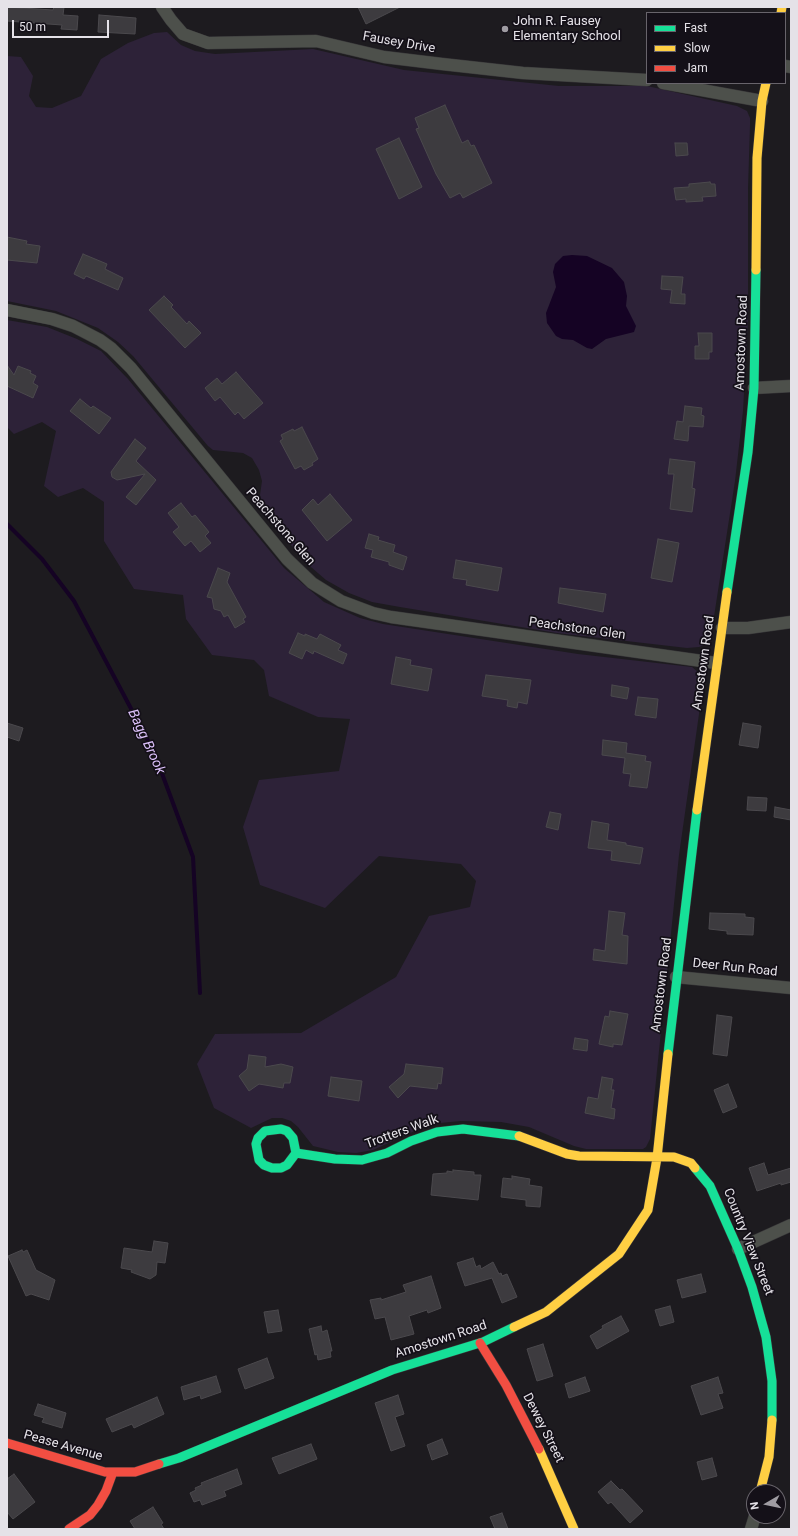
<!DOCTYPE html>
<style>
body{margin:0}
#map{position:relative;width:798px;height:1536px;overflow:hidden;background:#1d1b1f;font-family:Roboto,sans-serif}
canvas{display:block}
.frame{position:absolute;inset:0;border:8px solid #e5e2e8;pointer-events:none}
.legend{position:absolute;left:646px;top:12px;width:140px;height:72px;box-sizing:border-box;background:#141018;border:1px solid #68646b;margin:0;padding:5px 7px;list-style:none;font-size:12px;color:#e5e2e8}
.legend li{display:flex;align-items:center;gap:8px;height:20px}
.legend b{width:20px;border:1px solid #68646b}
.north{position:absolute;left:746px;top:1484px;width:40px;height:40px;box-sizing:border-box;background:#141018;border:1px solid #68646b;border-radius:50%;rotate:261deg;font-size:11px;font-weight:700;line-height:16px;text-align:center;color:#e5e2e8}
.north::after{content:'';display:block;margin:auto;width:14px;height:18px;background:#9f9ca2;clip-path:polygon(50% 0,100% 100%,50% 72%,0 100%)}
.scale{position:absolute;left:12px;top:20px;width:97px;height:18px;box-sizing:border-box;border:2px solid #e5e2e8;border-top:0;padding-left:5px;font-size:12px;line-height:14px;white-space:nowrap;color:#e5e2e8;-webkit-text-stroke:3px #141018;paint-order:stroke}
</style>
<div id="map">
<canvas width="798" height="1536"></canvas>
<div class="frame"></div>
<ul class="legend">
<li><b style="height:5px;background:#16e098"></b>Fast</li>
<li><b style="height:5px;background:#ffcf43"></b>Slow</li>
<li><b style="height:5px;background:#f24e42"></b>Jam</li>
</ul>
<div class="north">N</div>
<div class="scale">50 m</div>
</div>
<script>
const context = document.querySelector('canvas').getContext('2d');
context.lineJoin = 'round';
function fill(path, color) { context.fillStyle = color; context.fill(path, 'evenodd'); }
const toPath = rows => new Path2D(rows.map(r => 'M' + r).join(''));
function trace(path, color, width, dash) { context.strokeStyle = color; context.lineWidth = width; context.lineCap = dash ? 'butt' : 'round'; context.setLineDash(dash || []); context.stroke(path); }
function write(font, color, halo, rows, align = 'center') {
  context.font = font + ' Roboto,sans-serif'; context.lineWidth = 3.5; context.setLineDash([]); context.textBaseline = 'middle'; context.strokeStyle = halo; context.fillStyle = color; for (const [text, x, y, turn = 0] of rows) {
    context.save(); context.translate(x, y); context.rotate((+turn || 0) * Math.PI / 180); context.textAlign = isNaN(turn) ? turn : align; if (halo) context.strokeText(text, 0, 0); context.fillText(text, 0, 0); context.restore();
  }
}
fill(toPath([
 [167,32,181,45,195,51,215,54,313,49,404,70,559,86,647,86,737,106,747,111,750,118,750,125,748,189,748,319,743,411,735,481,713,623,710,637,704,645,699,647,687,648,557,633,400,607,372,602,349,593,326,580,304,561,264,512,260,495,262,481,259,470,252,458,243,453,213,450,208,446,133,356,118,342,98,328,56,311,7,301,7,56,21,57,33,76,29,96,36,107,52,108,81,96,101,59,128,43,154,33],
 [7,320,47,327,77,339,101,351,128,379,284,568,324,602,360,618,383,624,578,654,692,667,699,673,703,686,679,855,650,1139,646,1147,643,1149,586,1149,574,1146,529,1127,501,1122,461,1121,440,1123,419,1129,373,1150,356,1153,338,1152,313,1146,298,1127,291,1121,282,1118,272,1118,251,1128,214,1108,197,1064,215,1034,301,1033,396,977,429,916,470,907,476,881,461,864,379,856,325,908,260,885,243,827,259,780,339,771,350,719,318,717,269,696,264,670,254,660,212,655,186,619,183,595,134,589,104,541,104,502,83,488,58,497,44,486,56,431,42,422,14,434,7,427]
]), '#2d2238');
fill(toPath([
 [572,255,587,256,612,268,624,282,627,296,626,306,636,326,634,332,606,339,592,349,587,348,573,340,562,339,556,336,547,323,546,313,556,287,553,272,555,264,563,256]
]), '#150324');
trace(toPath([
 [7,524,42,559,74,601,154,752,193,857,200,993]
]), '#150324', 4);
const building = toPath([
 [7,7,53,10,54,7,64,7,63,15,78,16,77,30,61,29,62,25,7,21,7,7],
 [358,7,400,7,366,24,358,7],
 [99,15,136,18,135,34,98,32,99,15],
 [445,105,462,143,468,140,471,146,474,145,492,183,463,198,460,193,450,198,436,174,416,129,419,128,415,118,445,105],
 [399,138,422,187,399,199,376,149,399,138],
 [675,143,687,143,688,155,676,156,675,143],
 [710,182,711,184,715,184,716,196,702,197,703,201,686,202,686,199,676,200,674,188,689,187,689,184,710,182],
 [7,237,27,241,26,244,40,246,37,263,7,260,7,237],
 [83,254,107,264,105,269,123,278,118,290,86,276,84,279,74,274,83,254],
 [662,276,683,277,681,294,685,294,685,304,670,303,672,290,661,289,662,276],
 [164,296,173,305,171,307,187,324,189,321,201,333,185,348,149,310,164,296],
 [698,333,712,333,712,352,709,352,709,359,695,359,695,346,699,346,698,333],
 [7,365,14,375,18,366,31,371,30,373,36,376,33,383,38,386,33,398,7,386,7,365],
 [236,372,263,403,244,419,238,412,235,415,220,397,215,401,205,388,217,378,222,384,236,372],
 [80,399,91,408,93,406,111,418,99,434,70,411,80,399],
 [685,406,702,408,701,415,704,416,703,427,689,426,688,441,674,439,677,421,683,422,685,406],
 [302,427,318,459,312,463,313,465,304,470,301,466,295,469,280,441,283,439,281,435,293,429,294,431,302,427],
 [135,439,146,448,136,461,156,480,136,505,126,497,145,474,117,480,112,477,111,472,135,439],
 [670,459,695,462,692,488,695,489,692,512,670,509,674,474,668,474,670,459],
 [330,494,352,520,327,541,302,510,313,499,318,505,330,494],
 [181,503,192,517,195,515,209,532,205,536,211,543,200,552,191,541,185,546,173,532,179,527,168,513,181,503],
 [369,534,379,537,378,540,395,545,393,552,407,557,403,570,389,565,389,562,371,557,373,550,365,548,369,534],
 [658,539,679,543,672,582,651,578,658,539],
 [456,560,502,568,498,591,466,585,467,580,453,578,456,560],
 [218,568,230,573,227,582,246,617,243,619,245,622,235,628,228,615,224,617,221,611,214,609,212,598,207,597,218,568],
 [560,588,606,594,603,612,558,603,560,588],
 [298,633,305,636,305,634,317,639,320,634,341,645,338,650,347,654,343,664,314,651,313,654,306,650,302,659,289,653,298,633],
 [396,657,411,660,410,665,432,669,428,691,391,684,396,657],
 [486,675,531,680,527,704,518,702,517,708,507,706,508,700,482,696,486,675],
 [612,685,629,688,627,699,611,696,612,685],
 [638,697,658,699,656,718,635,715,638,697],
 [7,723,23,728,19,741,7,737,7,723],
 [743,723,761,726,758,748,739,745,743,723],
 [603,740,627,743,626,753,646,756,645,761,651,762,647,788,629,786,631,774,623,773,625,758,602,755,603,740],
 [748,797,767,798,766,811,747,810,748,797],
 [775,807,791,810,791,820,774,817,775,807],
 [550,812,561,814,558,830,546,827,550,812],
 [592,821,609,824,607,840,626,843,626,845,643,848,640,864,611,860,612,851,588,848,592,821],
 [609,911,625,913,622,935,628,936,627,964,593,960,594,949,605,951,609,911],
 [710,913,745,914,745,917,754,918,753,935,727,934,727,931,709,929,710,913],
 [610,1011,628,1014,622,1045,613,1044,613,1047,599,1044,605,1016,609,1017,610,1011],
 [717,1015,732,1017,727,1056,713,1054,717,1015],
 [575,1038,588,1040,587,1051,573,1049,575,1038],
 [249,1055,266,1057,265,1067,281,1064,293,1067,290,1083,284,1083,283,1088,259,1084,249,1091,239,1076,247,1069,249,1055],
 [406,1064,443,1068,441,1084,438,1083,437,1089,410,1086,398,1098,389,1087,404,1074,406,1064],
 [331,1077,362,1081,359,1101,328,1096,331,1077],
 [602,1077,613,1079,611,1090,614,1090,611,1108,615,1109,614,1119,585,1113,588,1097,598,1099,602,1077],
 [728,1084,737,1107,723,1113,714,1090,728,1084],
 [764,1163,768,1175,791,1168,791,1182,781,1185,781,1183,757,1191,749,1168,764,1163],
 [453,1170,474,1172,474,1175,481,1175,478,1200,431,1195,433,1174,447,1173,447,1171,453,1172,453,1170],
 [512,1176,530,1179,529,1185,542,1187,540,1207,526,1206,526,1200,501,1197,503,1178,512,1179,512,1176],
 [154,1241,168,1243,165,1263,157,1262,156,1275,150,1279,131,1272,132,1270,121,1268,124,1248,152,1252,154,1241],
 [22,1250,23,1252,27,1250,36,1270,55,1280,49,1300,31,1294,26,1296,8,1256,22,1250],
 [473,1258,476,1267,480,1265,481,1269,493,1262,499,1274,501,1273,502,1276,507,1274,517,1297,502,1303,492,1278,465,1286,457,1263,473,1258],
 [701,1274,706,1292,682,1298,677,1280,701,1274],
 [431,1276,441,1308,428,1313,427,1310,409,1316,414,1334,391,1340,385,1317,375,1319,370,1300,381,1298,381,1300,406,1292,403,1285,431,1276],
 [670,1306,674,1322,660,1326,655,1310,670,1306],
 [278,1310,282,1331,268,1333,264,1312,278,1310],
 [621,1316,629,1331,597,1349,590,1336,603,1328,602,1326,621,1316],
 [321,1326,322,1332,327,1330,332,1351,330,1351,331,1357,318,1360,317,1354,315,1355,309,1329,321,1326],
 [543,1344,553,1376,537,1381,527,1349,543,1344],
 [267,1358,274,1378,245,1389,238,1369,267,1358],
 [216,1376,221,1392,201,1399,200,1395,184,1400,181,1387,216,1376],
 [585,1377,590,1391,569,1398,565,1384,585,1377],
 [718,1377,723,1393,718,1394,723,1408,701,1415,691,1386,718,1377],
 [398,1395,404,1414,395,1417,405,1446,391,1451,375,1403,398,1395],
 [157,1397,164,1414,134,1428,132,1424,112,1432,106,1419,157,1397],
 [38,1404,66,1413,62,1428,42,1422,44,1418,34,1415,38,1404],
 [442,1439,448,1454,432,1460,427,1445,442,1439],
 [311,1444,317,1459,279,1474,272,1458,311,1444],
 [712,1458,717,1476,702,1480,697,1462,712,1458],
 [237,1469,242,1484,224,1491,226,1496,202,1505,200,1500,194,1502,190,1493,196,1490,195,1488,202,1485,201,1483,237,1469],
 [14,1474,35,1502,13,1519,7,1512,7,1479,14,1474],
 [611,1481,620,1490,622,1489,643,1511,630,1523,611,1502,608,1504,598,1492,611,1481],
 [153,1507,163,1523,161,1524,164,1529,135,1529,130,1521,153,1507],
 [502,1513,508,1529,495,1529,490,1517,502,1513]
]);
fill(building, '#3d3b3f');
trace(building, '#4b494d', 1);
const street = toPath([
 [162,7,171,20,183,34,208,43,316,41,384,57,442,64,523,73,647,80],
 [785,66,791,67],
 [663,83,762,101],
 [7,310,52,319,73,326,100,340,111,348,131,368,287,559,312,583,341,601,373,613,391,617,716,663],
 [754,388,791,386],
 [722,628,748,628,791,622],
 [676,977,791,988],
 [738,1249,791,1225],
 [751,1529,755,1516]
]);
const fast = toPath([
 [727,592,748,452,754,388,756,270],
 [668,1054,697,810],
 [296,1153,287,1165,281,1168,272,1168,264,1165,259,1160,256,1144,258,1138,265,1131,281,1129,287,1131,293,1138,296,1153,335,1159,362,1160,387,1153,411,1141,437,1132,463,1129,519,1136],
 [695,1168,710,1186,738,1249,752,1287,766,1337,772,1381,772,1420],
 [159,1464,179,1458,392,1370,483,1342,514,1327]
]);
const slow = toPath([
 [781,13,782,7],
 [756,270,757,158,762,101,766,83],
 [697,810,727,592],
 [519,1136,567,1154,579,1156,674,1157,691,1163,695,1168],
 [514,1327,546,1312,619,1254,648,1210,657,1158,668,1054],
 [539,1449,574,1529],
 [760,1492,769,1457,772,1420]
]);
const jam = toPath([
 [480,1343,506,1385,539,1449],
 [7,1443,105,1472,135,1472,159,1464],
 [69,1529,90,1515,98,1505,106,1491,113,1472]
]);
trace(street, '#39383a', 13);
trace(fast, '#39383a', 10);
trace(slow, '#39383a', 10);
trace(jam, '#39383a', 10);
trace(street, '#4d504b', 12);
trace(fast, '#16e098', 9);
trace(slow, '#ffcf43', 9);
trace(jam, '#f24e42', 9);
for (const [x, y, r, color] of [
 [505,29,4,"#9f9ca2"]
]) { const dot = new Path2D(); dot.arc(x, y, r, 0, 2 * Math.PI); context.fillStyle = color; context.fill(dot); trace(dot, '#141018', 1.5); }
write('13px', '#e5e2e8', '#141018', [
 ["John R. Fausey",513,22],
 ["Elementary School",513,37]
], 'left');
write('13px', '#e5e2e8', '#141018', [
 ["Fausey Drive",399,43,10],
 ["Amostown Road",742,343,-88],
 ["Peachstone Glen",280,527,49],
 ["Peachstone Glen",577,629,8],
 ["Amostown Road",704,663,-82],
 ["Deer Run Road",735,968,6],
 ["Amostown Road",662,985,-83],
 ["Trotters Walk",402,1132,-20],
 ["Country View Street",748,1242,68],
 ["Amostown Road",441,1340,-18],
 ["Dewey Street",543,1428,63],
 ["Pease Avenue",63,1446,16]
]);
write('italic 14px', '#dbc0f9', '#141018', [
 ["Bagg Brook",146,742,65]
]);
</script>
